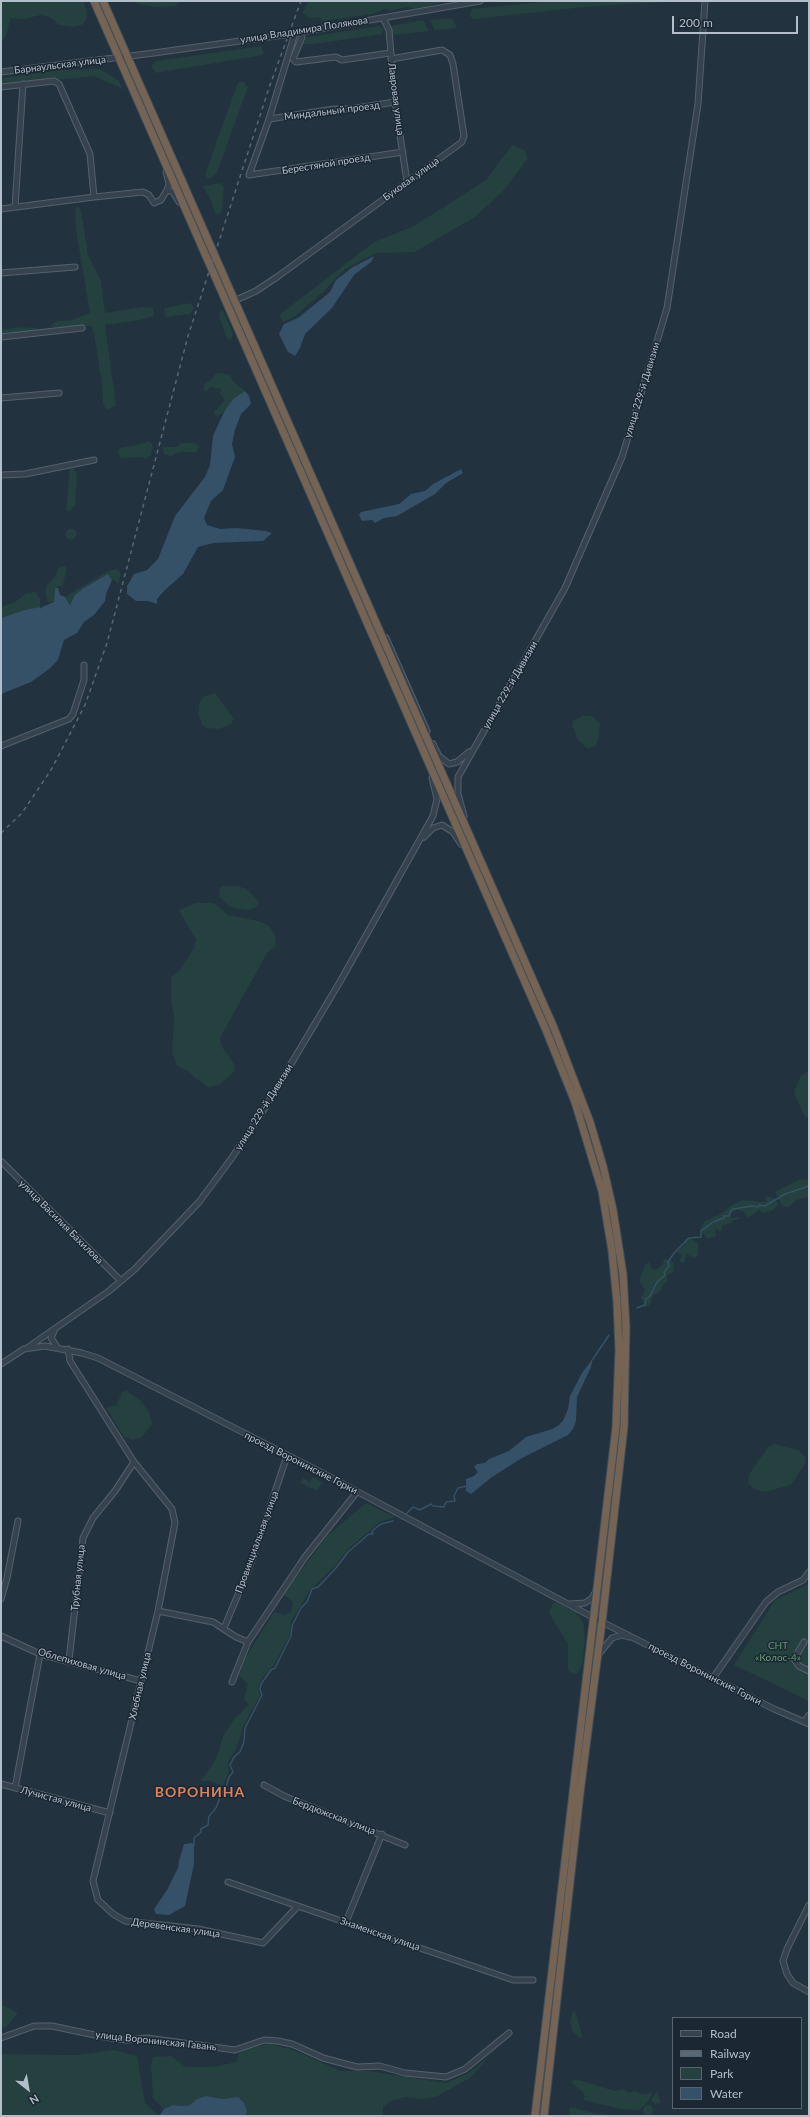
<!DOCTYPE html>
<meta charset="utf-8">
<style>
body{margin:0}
#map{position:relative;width:810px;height:2117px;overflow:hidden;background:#22323f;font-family:Lato,sans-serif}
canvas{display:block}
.frame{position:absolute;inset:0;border:2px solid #b2beca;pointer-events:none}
.legend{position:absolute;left:672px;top:2017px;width:130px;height:92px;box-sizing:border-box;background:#1b2833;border:1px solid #57646f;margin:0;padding:5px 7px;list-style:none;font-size:12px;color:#b2beca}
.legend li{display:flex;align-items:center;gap:8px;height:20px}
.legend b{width:20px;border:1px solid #57646f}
.north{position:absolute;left:8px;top:2069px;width:40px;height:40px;-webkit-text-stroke:3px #1b2833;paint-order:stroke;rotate:149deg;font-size:11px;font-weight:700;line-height:16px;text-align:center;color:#b2beca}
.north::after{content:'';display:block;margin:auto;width:14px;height:18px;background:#b2beca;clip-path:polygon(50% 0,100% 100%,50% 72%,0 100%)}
.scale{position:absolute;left:672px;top:16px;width:126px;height:18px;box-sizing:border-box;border:2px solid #b2beca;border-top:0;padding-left:5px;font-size:12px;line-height:14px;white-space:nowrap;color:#b2beca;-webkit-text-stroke:3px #1b2833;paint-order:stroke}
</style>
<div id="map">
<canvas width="810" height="2117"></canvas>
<div class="frame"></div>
<ul class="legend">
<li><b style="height:5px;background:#36434f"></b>Road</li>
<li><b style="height:5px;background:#586876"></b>Railway</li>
<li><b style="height:11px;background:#24403f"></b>Park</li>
<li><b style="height:11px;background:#355167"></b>Water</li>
</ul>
<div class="north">N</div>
<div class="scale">200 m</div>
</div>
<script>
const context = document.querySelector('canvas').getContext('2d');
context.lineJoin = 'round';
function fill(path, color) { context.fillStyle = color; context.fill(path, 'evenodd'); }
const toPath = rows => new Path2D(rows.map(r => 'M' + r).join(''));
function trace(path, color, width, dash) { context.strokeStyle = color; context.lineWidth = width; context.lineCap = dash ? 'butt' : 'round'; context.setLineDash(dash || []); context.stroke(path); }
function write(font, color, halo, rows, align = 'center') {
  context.font = font + ' Lato,sans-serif'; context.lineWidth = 3; context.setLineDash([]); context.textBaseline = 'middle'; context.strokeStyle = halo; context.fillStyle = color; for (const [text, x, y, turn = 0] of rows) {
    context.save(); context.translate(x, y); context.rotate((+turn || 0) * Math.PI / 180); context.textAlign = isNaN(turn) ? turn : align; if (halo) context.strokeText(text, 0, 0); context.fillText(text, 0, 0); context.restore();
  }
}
fill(toPath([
 [1,1,83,1,87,12,86,20,82,25,73,27,59,25,50,17,40,15,25,19,11,18,6,36,1,43],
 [134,1,179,1,175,6,156,7,138,4],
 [309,1,448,1,417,9,407,7,389,11,385,9,372,14,322,21,320,17,311,18,302,13],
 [552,1,684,1,595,6,473,19,470,16,471,9],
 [452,18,457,28,435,30,430,20],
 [423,20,429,31,392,35,391,26],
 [379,26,383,29,382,34,315,44,302,44,300,42,302,38],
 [261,46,264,53,258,56,156,73,151,66,156,61],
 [100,69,118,80,123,89,94,76,1,86,1,78,61,70],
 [238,82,244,82,248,87,217,172,213,177,207,179,205,174],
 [512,145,525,150,527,159,505,189,475,217,415,252,376,253,345,269,323,292,294,317,283,322,279,315,374,242,414,226,486,180],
 [220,183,224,187,222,210,220,214,216,214,209,196,202,186],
 [77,206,81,210,88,255,101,281,105,313,142,307,153,308,154,316,140,320,105,325,116,406,107,410,103,404,102,385,94,333,91,326,51,327,54,322,72,320,90,313,76,230,75,209],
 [191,303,194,308,190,314,165,317,164,308],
 [223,310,233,334,231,340,227,339,219,316,220,311],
 [21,327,36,328,35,333,22,332,1,336,1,330],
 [221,373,230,375,233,381,245,391,233,399,224,412,216,417,214,412,225,400,220,394,221,389,210,387,207,391,203,390,205,383,212,379,215,374],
 [150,441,153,447,151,455,146,459,141,457,120,458,118,452,120,448,141,444],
 [181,443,195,443,199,447,196,452,179,452,171,456,164,454,162,447,176,447],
 [70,468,75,469,77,476,75,505,69,512,66,510],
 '65.5 534a5.5 5.5 0 1 1 11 0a5.5 5.5 0 1 1-11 0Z',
 [66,566,66,572,63,585,55,588,54,602,48,602,45,592,47,585,56,575,58,568],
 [117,569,121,574,118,584,108,575,84,588,70,605,65,597,108,571],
 [36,592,40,599,40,607,1,618,1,607,15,602,27,593],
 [215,693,234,719,231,724,219,729,206,728,202,725,199,716,199,704,203,697],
 [583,716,592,716,600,723,599,735,596,746,587,748,578,740,572,726,573,721],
 [223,886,238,886,246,889,257,900,259,903,257,907,249,910,233,908,229,906,219,896,220,888],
 [195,903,210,903,216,904,227,915,259,921,269,926,275,935,276,946,267,953,220,1038,222,1047,235,1065,234,1072,219,1085,209,1087,196,1079,189,1072,177,1066,172,1053,174,1016,171,1001,171,977,180,970,194,948,196,940,179,910],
 [809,1070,809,1118,805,1117,794,1093,801,1076],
 [809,1179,809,1197,796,1200,789,1207,784,1207,781,1204,775,1192,799,1180],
 [767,1196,773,1198,779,1204,773,1210,763,1213,759,1210,748,1218,743,1211,736,1210,729,1216,733,1218,739,1217,739,1219,732,1221,732,1223,723,1225,721,1231,719,1231,715,1227,716,1236,707,1239,700,1229,704,1222,726,1211,730,1206,743,1200,765,1202,767,1202,765,1198],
 [689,1238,698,1243,698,1256,693,1258,686,1253,685,1262,683,1263,679,1261,682,1255,676,1252,685,1245,685,1239],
 [664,1259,671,1260,674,1264,673,1273,667,1275,667,1282,662,1286,660,1292,653,1295,650,1305,645,1307,641,1297,645,1290,639,1281,645,1265,649,1262,653,1270,656,1270,663,1264],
 [127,1391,141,1401,149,1412,152,1424,142,1437,133,1440,124,1437,106,1408,116,1406,122,1392],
 [774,1444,799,1450,806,1458,805,1464,791,1485,765,1492,754,1489,748,1483,749,1474,768,1447],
 [313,1477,322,1482,317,1491,300,1483,303,1478,310,1482],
 [366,1503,395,1517,380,1522,348,1549,335,1566,311,1589,291,1621,290,1635,273,1666,263,1677,258,1687,260,1695,243,1727,238,1745,228,1762,229,1772,223,1786,211,1781,201,1781,216,1759,223,1736,236,1717,249,1705,244,1699,248,1684,239,1675,246,1657,274,1612,284,1615,291,1612,293,1602,283,1594,328,1535],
 [809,1584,809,1701,734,1665,775,1600],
 [553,1603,558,1603,575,1612,583,1622,585,1640,582,1664,577,1674,571,1673,568,1670,568,1644,550,1615,549,1612],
 [1,2004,18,2013,6,2027,1,2028],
 [575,2011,581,2031,582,2037,580,2038,572,2031,570,2024,572,2013],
 [270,2044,293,2050,341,2071,369,2071,446,2083,470,2072,492,2054,470,2078,436,2097,423,2099,405,2097,391,2101,383,2107,383,2116,245,2116,247,2112,238,2097,223,2099,206,2096,197,2099,190,2105,183,2106,173,2105,164,2109,153,2098,151,2064,153,2057,171,2056,186,2067,212,2067,237,2062,239,2052,252,2047],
 [114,2050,137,2056,145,2103,159,2116,1,2116,1,2054,76,2055],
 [575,2079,615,2091,624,2089,629,2093,635,2091,642,2094,652,2093,649,2100,639,2110,621,2109,583,2100,585,2096,583,2092,571,2082],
 [657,2091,661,2103,655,2104,651,2100],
 '643 2110a5 5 0 1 1 10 0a5 5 0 1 1-10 0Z',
 [570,2107,593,2113,619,2116,569,2116]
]), '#24403f');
fill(toPath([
 [374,256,371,262,354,275,332,308,305,334,300,348,295,356,288,352,279,334,284,324,298,318,330,292,336,280,353,267],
 [245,391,249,396,251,404,241,414,235,430,232,444,235,457,223,490,211,501,204,518,207,525,220,529,236,528,266,531,272,533,263,541,213,543,198,547,183,574,164,591,157,599,157,604,148,601,136,601,127,594,127,586,134,574,147,570,158,559,175,516,205,477,210,465,213,436,224,412,233,399],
 [461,469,463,473,446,483,435,494,397,516,384,518,375,523,372,520,362,521,359,515,361,512,399,504,411,494,425,491,433,484],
 [108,574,112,580,106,594,105,601,94,615,84,622,77,633,64,640,58,660,49,669,31,682,1,694,1,618,25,610,40,607,42,609,42,607,54,602,55,588,58,588,60,595,65,597,70,605,75,595,84,588],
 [593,1358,591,1367,577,1397,576,1421,573,1429,568,1435,522,1458,492,1477,471,1494,466,1491,466,1479,474,1476,478,1472,474,1467,477,1464,485,1463,489,1459,509,1451,526,1437,552,1429,559,1425,564,1419,568,1409,570,1396,582,1373],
 [192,1843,194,1845,194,1864,185,1906,169,1915,156,1914,154,1909,167,1890,178,1868,179,1861,184,1844],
 [206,2096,223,2099,238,2097,244,2103,247,2112,245,2116,159,2116,164,2109,173,2105,183,2106,190,2105,197,2099]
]), '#355167');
trace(toPath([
 [637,1308,645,1305,646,1299,650,1296,657,1282,665,1275,664,1272,669,1266,668,1262,674,1253,689,1238,701,1237,701,1231,713,1222,724,1218,724,1216,729,1216,730,1212,733,1209,752,1206,758,1207,759,1205,765,1206,785,1194,809,1186],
 [593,1359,609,1335],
 [407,1513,413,1507,420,1510,431,1504,433,1506,444,1507,446,1502,455,1501,454,1496,458,1488,467,1486],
 [194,1845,194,1838,201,1832,201,1829,208,1825,209,1816,216,1808,224,1787,226,1787,229,1777,233,1772,230,1765,234,1757,240,1752,244,1742,245,1728,262,1695,260,1689,261,1684,271,1670,275,1668,291,1636,292,1626,301,1608,307,1602,312,1589,318,1587,336,1568,348,1552,369,1534,373,1534,372,1531,381,1524,393,1521]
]), '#355167', 1.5);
const minor = toPath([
 [383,18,389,30,395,102,407,182],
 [301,32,302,37,293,59,296,62,336,57,342,60,390,53],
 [295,33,269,119,249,175,403,152],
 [1,72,154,53,290,34,480,1],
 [1,87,54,81,59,84,90,154,94,197,143,192,149,195,154,203,161,200,167,190,169,184,166,172],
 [269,119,334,109,350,109,395,102],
 [167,190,173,192,179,202],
 [15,207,23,84],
 [1,209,94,197],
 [1,273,75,267],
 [236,300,256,291,277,277,462,142,464,136,453,64,450,55,442,50,391,59],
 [1,337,82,328],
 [1,398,59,393],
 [1,475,25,474,94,460],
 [386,638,427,731],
 [433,744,439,756,449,764,457,762,469,752],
 [1,746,69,719,73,714,84,680,84,665],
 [464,816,458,794,458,777,565,588,622,457,667,308,698,104,705,1],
 [424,837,433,828,442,825,453,832,461,844],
 [2,1162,121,1281],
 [55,1329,51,1338,57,1347],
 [27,1348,109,1291,135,1269,199,1202,231,1159,260,1116,341,980,433,816,437,799,432,778],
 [68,1349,70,1361,134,1462,172,1509,175,1523,158,1611,93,1881,98,1900,113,1914,125,1921,198,1929,263,1943,297,1907],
 [1,1364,24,1349,45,1346,82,1353,98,1358,330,1477,598,1620,774,1709,809,1724],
 [1,1599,7,1578,18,1521],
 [570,1604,585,1603,592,1598,596,1591],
 [158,1611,213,1622,236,1637,248,1642],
 [224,1628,250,1566,287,1456],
 [1,1636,40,1654,141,1681],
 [804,1642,794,1659,799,1666,809,1671],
 [599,1654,612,1638,622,1635,629,1637],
 [69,1660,83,1538,93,1518,115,1491,134,1462],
 [713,1678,766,1602,778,1592,803,1580,809,1572],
 [232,1682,248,1642,305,1557,357,1492],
 [804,1722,809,1715],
 [1,1784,110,1813],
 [264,1785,284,1796,405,1845],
 [15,1788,40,1654],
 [228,1882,513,1980,533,1980],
 [809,1905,787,1949,783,1961,787,1974,793,1983,809,1992],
 [346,1922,382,1834],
 [1,2038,34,2026,52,2026,104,2037,126,2040,147,2038,235,2050,264,2040,278,2041,292,2044,323,2058,357,2067,380,2066,405,2073,446,2077,465,2069,509,2033]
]);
const highway = toPath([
 [94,1,546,1030,575,1102,602,1191,612,1251,617,1302,619,1350,616,1427,535,2116],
 [103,1,554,1028,590,1122,603,1166,613,1210,623,1274,626,1327,624,1427,602,1622,580,1793,544,2116]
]);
trace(minor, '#54616c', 7);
trace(highway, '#414e59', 9);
trace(minor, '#36434f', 5);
trace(highway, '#756353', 7);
trace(toPath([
 [1,833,22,813,51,770,85,705,107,643,188,336,270,85,301,1]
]), '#586876', 1.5, [4, 4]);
write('10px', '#b2beca', '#1b2833', [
 ["улица Владимира Полякова",304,30,-9],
 ["Барнаульская улица",60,65,-7],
 ["Лавровая улица",396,99,83],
 ["Миндальный проезд",332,111,-7],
 ["Берестяной проезд",326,164,-9],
 ["Буковая улица",411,179,-36],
 ["улица 229-й Дивизии",642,390,-73],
 ["улица 229-й Дивизии",510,685,-60],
 ["улица 229-й Дивизии",264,1107,-58],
 ["улица Василия Бахилова",61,1222,45],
 ["проезд Воронинские Горки",301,1463,27],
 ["Провинциальная улица",257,1542,-70],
 ["Трубная улица",78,1578,-84],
 ["Облепиховая улица",82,1664,16],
 ["проезд Воронинские Горки",705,1674,27],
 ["Хлебная улица",140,1686,-77],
 ["Лучистая улица",56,1799,15],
 ["Бердюжская улица",334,1816,21],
 ["Деревенская улица",176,1928,8],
 ["Знаменская улица",380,1934,19],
 ["улица Воронинская Гавань",156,2041,6]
]);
write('10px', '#689c6d', '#1b2833', [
 ["СНТ",778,1646],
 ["«Колос-4»",778,1658]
]);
context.letterSpacing = '1px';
write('bold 14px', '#db825c', '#1b2833', [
 ["ВОРОНИНА",200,1792]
]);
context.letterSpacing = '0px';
</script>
